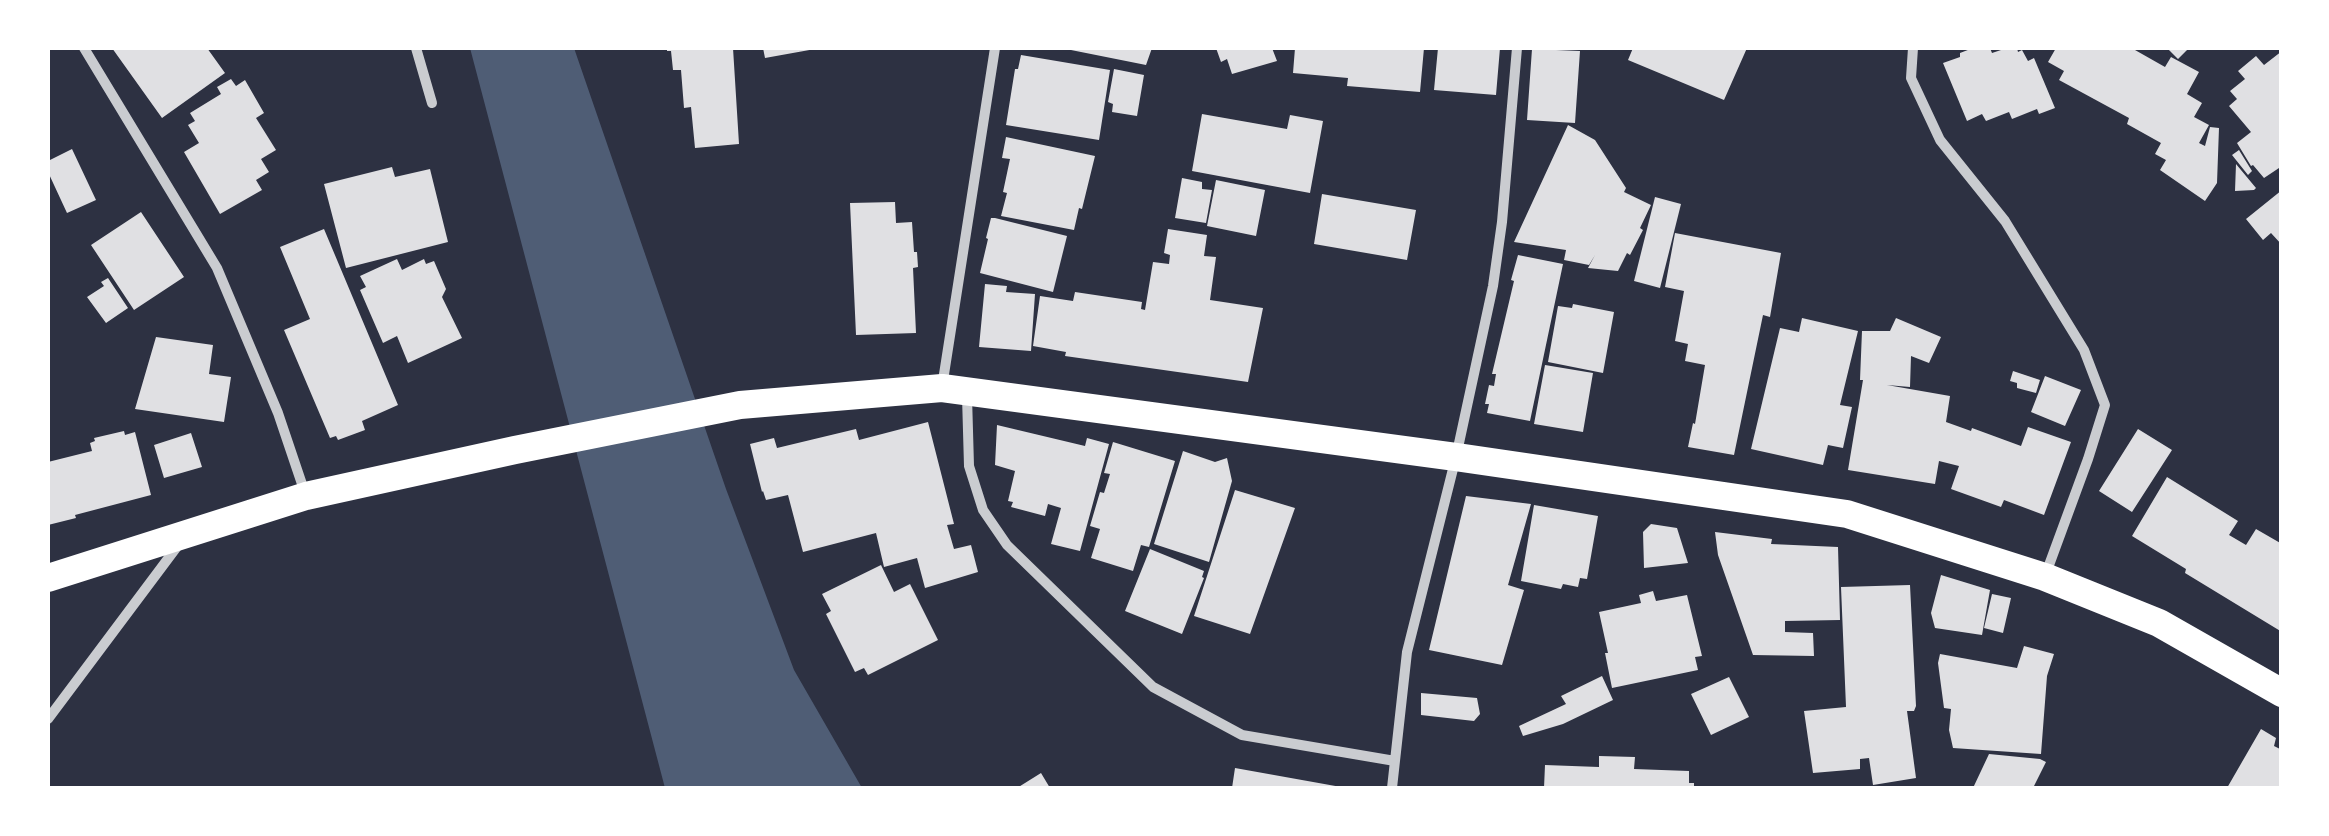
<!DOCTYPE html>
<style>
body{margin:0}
#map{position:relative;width:2329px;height:836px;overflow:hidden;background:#2d3142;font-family:"Archivo Narrow",sans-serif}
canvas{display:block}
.frame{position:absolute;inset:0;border:50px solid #fff;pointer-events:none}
</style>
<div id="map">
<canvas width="2329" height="836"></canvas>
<div class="frame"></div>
</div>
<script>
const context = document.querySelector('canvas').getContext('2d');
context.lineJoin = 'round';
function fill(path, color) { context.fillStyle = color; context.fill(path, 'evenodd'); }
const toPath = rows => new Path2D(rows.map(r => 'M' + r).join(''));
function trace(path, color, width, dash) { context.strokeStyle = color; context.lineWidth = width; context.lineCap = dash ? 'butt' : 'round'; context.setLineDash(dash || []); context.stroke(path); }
fill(toPath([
 [470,48,574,48,726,489,794,670,862,788,665,788]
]), '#4f5d75');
fill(toPath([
 [112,48,207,48,225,73,162,118],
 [667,48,733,48,739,144,695,148,691,107,684,108,681,70,673,70,671,51,667,51],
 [763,48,815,48,815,49,765,58],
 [1066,48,1152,48,1146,65,1066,49],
 [1216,48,1272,48,1277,61,1232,74,1227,59,1221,62],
 [1295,48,1424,48,1420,92,1347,86,1348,78,1293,73],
 [1438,48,1500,48,1496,95,1434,90],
 [1633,48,1747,48,1724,100,1628,60],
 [1973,48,1990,48,1992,53,2007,48,2017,48,2018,52,2022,50,2028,61,2034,58,2055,108,2039,114,2037,109,2012,119,2009,112,1986,121,1982,114,1967,121,1943,63,1960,57,1960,53],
 [2056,48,2136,48,2135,50,2165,67,2171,57,2199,72,2187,94,2202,103,2194,117,2209,125,2199,143,2205,146,2210,127,2219,128,2217,183,2205,201,2160,170,2166,160,2155,154,2161,143,2127,124,2129,118,2059,80,2064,71,2048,62],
 [2167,48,2189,48,2178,59],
 [1532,49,1580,51,1575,123,1527,120],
 [2282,51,2282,166,2264,178,2253,165,2251,166,2237,143,2251,132,2229,106,2237,99,2230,91,2245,79,2238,71,2256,56,2264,65],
 [1021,55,1110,70,1099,140,1006,125,1015,69,1018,69],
 [1114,69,1144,75,1137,116,1112,112,1113,104,1108,102],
 [231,79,236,86,245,80,264,113,256,118,276,150,261,159,269,172,256,180,262,190,220,214,184,152,199,143,188,125,195,121,190,113,221,94,217,87],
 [1202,114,1287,129,1290,115,1323,121,1310,193,1192,171],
 [1568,125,1595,140,1626,188,1624,192,1651,205,1640,228,1643,230,1630,255,1627,253,1618,271,1588,268,1595,255,1589,265,1564,260,1566,250,1514,242],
 [1006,137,1095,156,1082,209,1079,208,1074,230,1001,216,1007,193,1003,192,1010,159,1002,158],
 [72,149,96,200,67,213,48,172,48,161],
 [2239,150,2252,171,2248,175,2232,155],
 [2236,164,2256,188,2254,190,2235,191],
 [392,167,395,177,430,169,448,242,346,268,324,184],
 [1182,178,1202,182,1202,189,1212,190,1206,223,1175,218],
 [1216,180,1265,190,1256,236,1207,226],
 [2282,190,2282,245,2271,233,2263,240,2246,219],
 [1322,194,1416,210,1407,260,1314,244],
 [1655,197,1681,204,1660,288,1634,281],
 [895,202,896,223,912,222,914,252,917,252,918,267,913,268,916,333,856,335,850,203],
 [141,212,184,277,134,310,91,245],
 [991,218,995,218,1067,236,1053,292,980,273,988,239,986,238],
 [324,229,398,405,362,421,365,430,338,440,336,436,330,438,284,330,310,319,280,247],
 [1168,229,1207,235,1204,256,1216,257,1210,300,1263,308,1248,382,1065,356,1066,352,1033,346,1040,296,1073,301,1075,292,1142,302,1141,309,1145,310,1153,262,1169,264,1170,255,1164,253],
 [1675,233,1781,253,1770,317,1763,315,1734,455,1688,447,1693,423,1695,424,1705,365,1685,361,1688,344,1675,341,1684,291,1665,287],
 [1518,255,1563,264,1530,421,1487,413,1489,404,1485,404,1489,385,1494,386,1496,374,1492,374,1514,281,1511,280],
 [397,259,402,270,424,259,426,264,434,261,446,289,442,297,462,338,408,363,397,336,383,343,360,290,366,287,360,276],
 [108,278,128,308,106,323,87,297,104,286,101,282],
 [985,284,1007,286,1006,292,1035,294,1031,351,979,347],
 [1573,304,1614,312,1603,373,1548,362,1558,306,1572,308],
 [1802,318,1858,331,1840,405,1852,407,1843,448,1828,445,1823,465,1751,449,1780,328,1799,332],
 [1896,318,1941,337,1929,363,1911,356,1910,387,1887,385,1950,396,1946,422,1971,431,1972,428,2021,446,2028,427,2071,442,2044,515,2004,500,2001,507,1951,489,1959,466,1939,461,1935,484,1848,470,1863,380,1860,380,1862,331,1890,331],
 [156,337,213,345,209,374,231,377,224,422,135,409],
 [1545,365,1593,373,1583,432,1534,424],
 [2013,371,2040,380,2036,393,2017,388,2017,383,2010,381],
 [2045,376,2081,390,2065,426,2031,412],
 [928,422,954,524,947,525,954,549,971,545,978,572,925,588,917,558,884,567,876,533,803,552,788,495,766,500,763,491,762,492,750,444,774,438,777,448,856,429,859,440],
 [997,425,1085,446,1087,438,1109,444,1080,551,1051,544,1061,508,1048,504,1045,516,1011,507,1013,502,1008,501,1015,471,995,465],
 [2138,429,2172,450,2132,512,2099,491],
 [124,431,125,435,135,432,151,495,75,515,76,518,48,525,48,462,92,451,90,443,95,441,94,438],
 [191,433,202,467,164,478,154,445],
 [1113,442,1175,461,1149,547,1141,545,1133,571,1091,558,1100,529,1090,526,1100,492,1104,493,1110,474,1104,473],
 [1183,451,1215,462,1227,458,1232,481,1209,562,1154,544],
 [2167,477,2238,521,2229,535,2246,545,2256,529,2282,544,2282,632,2185,573,2186,569,2132,536],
 [1235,490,1295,508,1250,634,1194,616],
 [1466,496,1531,504,1508,585,1524,590,1502,665,1429,650],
 [1534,505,1598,516,1587,579,1580,578,1578,587,1563,584,1561,589,1521,581],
 [1651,524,1677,528,1688,563,1644,568,1643,532],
 [1715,532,1772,539,1771,544,1838,547,1840,620,1785,621,1785,632,1813,633,1814,656,1753,655,1718,555],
 [1150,549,1204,571,1202,577,1204,578,1182,634,1125,611],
 [881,565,894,592,910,584,938,640,868,675,864,668,855,672,826,614,831,611,822,594],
 [1941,575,1990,590,1982,635,1935,628,1931,613],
 [1910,585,1916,706,1914,711,1907,711,1916,778,1873,785,1869,758,1860,759,1860,769,1813,773,1804,711,1846,707,1841,587],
 [1653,591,1656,601,1687,595,1702,656,1695,657,1698,670,1612,688,1605,653,1608,653,1599,612,1641,603,1639,595],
 [1992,594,2011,598,2003,633,1984,628],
 [2024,646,2054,654,2047,676,2041,754,1953,748,1949,730,1951,709,1944,708,1938,663,1940,654,2017,668],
 [1602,676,1613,700,1563,724,1523,736,1519,726,1566,704,1561,696],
 [1729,677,1749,717,1711,735,1691,694],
 [1421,693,1477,698,1480,714,1474,721,1421,715],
 [2261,729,2276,738,2274,746,2282,750,2282,788,2227,788],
 [1989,754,2040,759,2046,762,2033,788,1973,788],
 [1599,756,1635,757,1634,769,1689,771,1689,783,1694,783,1694,788,1544,788,1545,765,1599,767],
 [1235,768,1341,787,1341,788,1232,788],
 [1041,773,1050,788,1017,788]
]), '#e0e0e3');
trace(toPath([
 [84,48,217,268,278,413,305,493],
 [416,48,432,103],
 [1913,48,1911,78,1940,140,2005,221,2084,350,2105,405,2088,459,2045,576],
 [942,387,995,48],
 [967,396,969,466,983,510,1007,545,1153,687,1242,735,1395,761],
 [48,719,179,544],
 [1392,788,1407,652,1456,457,1493,286,1502,222,1517,48]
]), '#caccd0', 10);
trace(toPath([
 [48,578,306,496,515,450,740,405,942,388,1456,457,1847,514,2045,577,2159,623,2282,693]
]), '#fff', 28);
</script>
